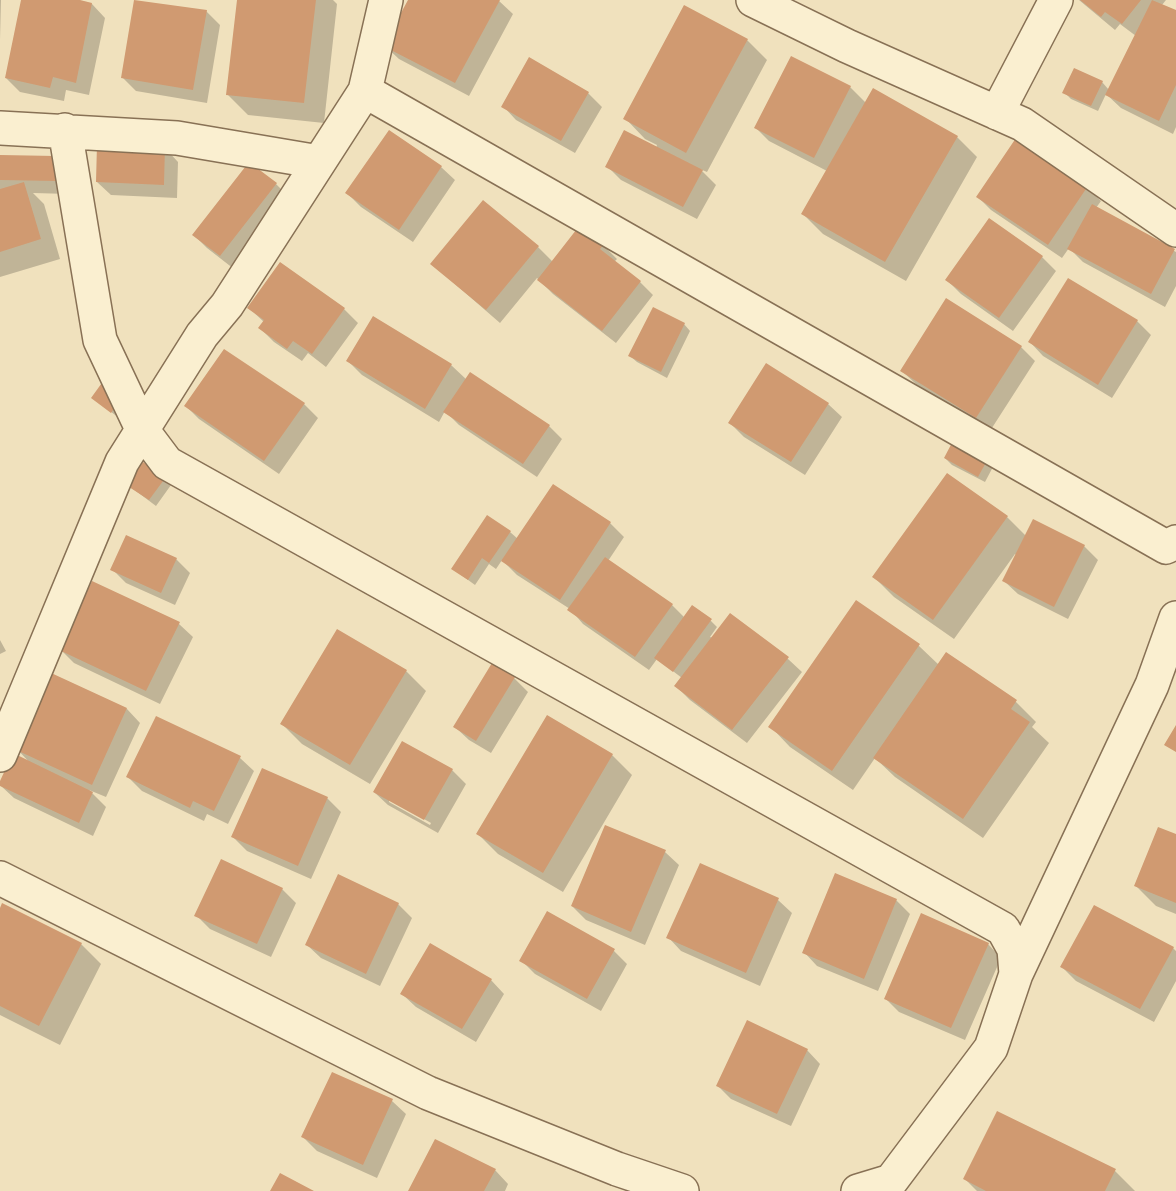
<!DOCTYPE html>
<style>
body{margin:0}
canvas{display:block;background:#f0e1bd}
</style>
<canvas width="1176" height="1191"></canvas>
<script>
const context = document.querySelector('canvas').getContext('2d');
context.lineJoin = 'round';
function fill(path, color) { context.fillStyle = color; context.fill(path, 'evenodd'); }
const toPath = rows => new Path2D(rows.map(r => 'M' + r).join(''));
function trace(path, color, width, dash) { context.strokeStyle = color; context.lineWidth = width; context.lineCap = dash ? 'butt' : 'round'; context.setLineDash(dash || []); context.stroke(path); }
fill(toPath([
 [0,0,1,0,0,40],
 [23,0,73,0,92,4,105,18,89,95,66,90,64,101,20,92,6,78],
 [239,0,333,0,337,4,324,123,248,115,228,95],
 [409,0,498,0,513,14,469,96,399,59,385,46],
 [1079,0,1166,0,1162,5,1176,11,1176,127,1173,134,1121,108,1106,94,1098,111,1071,99,1064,92,1102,82,1109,90,1136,36,1120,24,1115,30],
 [206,11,220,25,207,103,136,91,123,78],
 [747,40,767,60,707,172,700,169,716,185,697,219,621,180,607,166,656,148,657,145,645,139,625,118],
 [792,58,850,87,866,103,957,137,977,157,906,281,823,234,803,214,827,171,769,141,756,128],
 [588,93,602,107,575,153,516,120,503,106],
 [165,148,178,162,177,198,111,195,97,182],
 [0,156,55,157,69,194,33,193,44,204,60,259,0,277],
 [441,167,455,180,413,242,361,207,347,193],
 [276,184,290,198,234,269,207,248,194,235],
 [1087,187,1101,201,1096,208,1176,252,1176,286,1165,307,1083,262,1069,248,1062,258,991,210,978,197],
 [990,221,1042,257,1056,271,1013,331,961,294,947,280],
 [580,227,603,245,617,259,614,262,640,282,653,295,616,343,553,294,537,278,500,323,432,264,538,247,553,262],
 [249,308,344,309,358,323,326,367,308,353,302,361,274,342,260,328,265,323],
 [1137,321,1151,335,1112,398,1043,356,1030,342],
 [684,324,690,331,667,378,637,362,630,356],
 [1021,347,1035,361,990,431,916,384,902,371],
 [225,351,304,404,318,418,279,474,199,419,186,406],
 [348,361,451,365,467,380,549,426,562,439,537,477,459,425,445,411,439,422,362,375],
 [93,398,130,402,119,418],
 [828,404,842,417,805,475,744,437,730,423],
 [945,458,988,459,994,465,985,482,952,465],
 [165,479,171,485,156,506,128,485],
 [1007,517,1026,536,1084,546,1098,560,1068,619,1018,594,1004,581,1017,555,1015,554,954,639,894,597,874,577],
 [610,523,624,537,608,561,672,605,685,618,711,621,717,627,710,637,713,638,730,615,788,659,802,672,747,743,690,700,676,686,682,678,657,659,649,670,583,624,570,609,517,575,502,560,496,569,489,564,475,585,453,569,510,532,518,539],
 [176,559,190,573,175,605,126,583,112,569],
 [857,603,919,646,939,665,946,654,1016,702,1036,722,1032,727,1049,743,983,838,895,777,875,758,853,790,790,747,770,726],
 [179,624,193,637,160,704,74,663,61,650],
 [0,640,6,651,0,654],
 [493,665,514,678,528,692,491,753,469,740,455,727],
 [406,671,426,691,370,784,302,744,282,724],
 [50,674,127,709,140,723,106,797,89,790,106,807,93,836,14,798,0,785,30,763,16,748],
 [612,755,632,775,563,892,498,854,478,834],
 [240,758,254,771,228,824,207,814,204,821,142,791,128,777],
 [452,770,466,784,438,833,388,805,374,792],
 [389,799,431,823,430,825,389,802],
 [327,798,341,812,311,879,247,851,233,837],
 [1176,835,1176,914,1156,906,1136,886],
 [665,852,679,865,645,945,586,920,572,906],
 [339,876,398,904,412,918,380,986,321,958,307,945],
 [282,889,296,903,271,957,210,929,196,915],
 [778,900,792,913,760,986,681,951,668,937],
 [896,900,910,914,878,991,817,966,804,952],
 [0,911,81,944,101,964,60,1045,0,1015],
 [988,944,1001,958,965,1040,899,1012,885,998],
 [1173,948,1176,951,1176,981,1154,1022,1076,981,1062,967],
 [614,951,627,964,601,1011,535,974,521,960],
 [491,980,504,994,476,1042,416,1007,402,994],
 [807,1050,820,1064,791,1126,731,1099,718,1086],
 [333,1074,392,1101,406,1114,377,1178,317,1151,303,1137],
 [495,1170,508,1184,505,1191,410,1191],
 [1115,1171,1135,1191,977,1191,965,1179]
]), '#0003');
fill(toPath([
 [21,0,80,0,92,3,76,83,53,77,50,88,5,78],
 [134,0,207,10,193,90,121,78],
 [237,0,316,0,304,103,226,95],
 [408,0,500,0,455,83,383,46],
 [1080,0,1141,0,1122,24,1105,12,1101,17],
 [1152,0,1176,10,1176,85,1159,121,1105,95],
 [684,5,748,39,686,153,623,119],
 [791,56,851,86,814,158,754,128],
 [529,57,589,92,561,141,501,107],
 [1074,68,1103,81,1091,106,1062,93],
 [873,88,958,136,885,262,801,214],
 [389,130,442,166,399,230,345,193],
 [624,130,703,170,683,207,605,167],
 [1016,138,1088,186,1048,245,976,197],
 [97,144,165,146,164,185,96,182],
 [0,155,56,156,56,181,0,180],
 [249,162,277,183,220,256,192,235],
 [24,182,41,239,0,252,0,189],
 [483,200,539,246,486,310,430,264],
 [1092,204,1175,249,1151,294,1067,249],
 [989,218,1043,256,999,318,945,280],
 [580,225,604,244,600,249,641,281,602,331,537,280],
 [280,262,345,308,312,354,293,341,287,349,258,328,264,320,247,308],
 [1068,278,1138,320,1098,385,1028,342],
 [946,298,1022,346,976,418,900,371],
 [653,307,685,323,661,372,628,356],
 [373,316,452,364,425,409,346,361],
 [224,349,305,403,264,461,184,406],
 [766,363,829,403,791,462,728,423],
 [470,372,550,425,523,464,443,412],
 [104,380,124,394,111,413,91,398],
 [954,439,989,457,978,477,944,458],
 [143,462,166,477,149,500,126,485],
 [947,473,1008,516,933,620,872,577],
 [553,484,611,522,560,600,501,561],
 [487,515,511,531,489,563,482,558,468,580,451,569],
 [1033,519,1085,545,1054,607,1002,581],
 [126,535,177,558,161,593,110,570],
 [605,557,673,604,635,657,567,610],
 [92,581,180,622,146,691,59,650],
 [856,600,920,644,832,771,768,727],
 [692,605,712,619,673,672,654,658],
 [730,613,789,657,732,730,674,686],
 [337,629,407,670,350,765,280,724],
 [946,652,1017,700,1011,709,1030,722,963,819,873,758],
 [492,663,515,677,476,741,453,727],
 [49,672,127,708,92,785,14,749],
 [547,715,613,754,543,873,476,834],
 [156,716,241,756,214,811,193,801,190,808,126,777],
 [1176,725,1176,752,1164,745],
 [402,741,453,769,424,820,373,792],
 [13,753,93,792,79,823,0,786,0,781],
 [262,768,328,797,298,866,231,837],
 [605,825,666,850,631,932,571,906],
 [1158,827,1176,834,1176,903,1134,886],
 [221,859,283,888,257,944,194,916],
 [700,863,779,898,746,973,666,938],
 [835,873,897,899,864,979,802,953],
 [338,874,399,903,366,974,305,945],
 [2,903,82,943,39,1026,0,1006,0,908],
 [1094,905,1174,947,1140,1009,1060,967],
 [547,911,615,949,587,999,519,961],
 [921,913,989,943,951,1028,884,999],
 [430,943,492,979,462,1029,400,994],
 [747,1020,808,1049,777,1114,716,1086],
 [332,1072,393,1099,363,1165,301,1137],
 [997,1111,1116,1169,1105,1191,986,1191,963,1179],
 [435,1139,496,1169,484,1191,408,1191],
 [280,1173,314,1191,270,1191]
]), '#d09a71');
const street = toPath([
 [753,0,847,46,1022,124,1176,230],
 [365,91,1166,547,1176,542],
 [997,113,1056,0],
 [0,128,177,138,319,162],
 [65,130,100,340,143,431,167,463,1003,929,1014,949,1016,974],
 [0,755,122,462,202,335,227,305,365,91,386,0],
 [0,878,428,1093,617,1169,682,1191],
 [858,1191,891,1181,991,1048,1016,974,1152,685,1176,618]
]);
trace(street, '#887155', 36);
trace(street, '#faefd0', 33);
</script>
